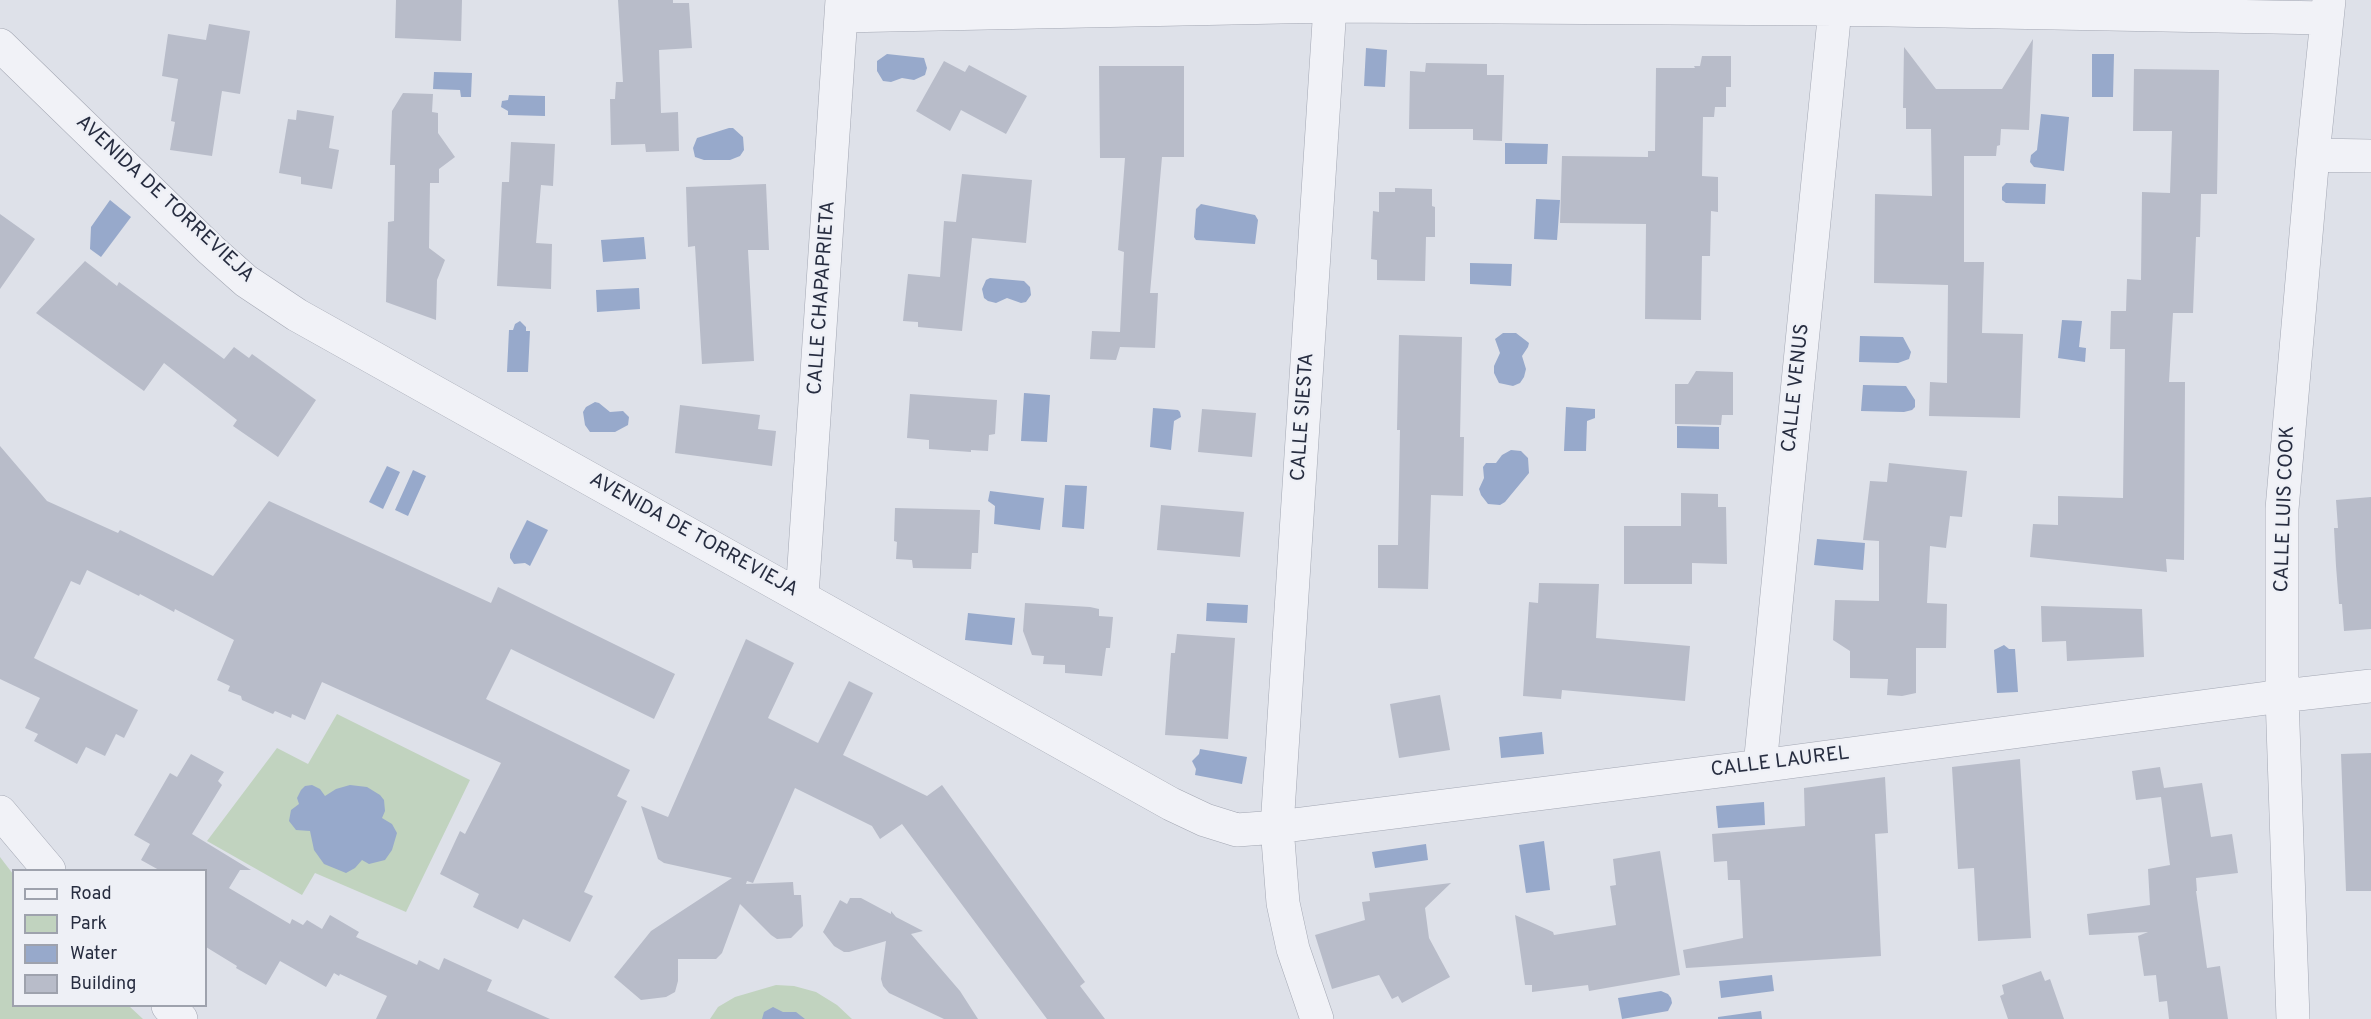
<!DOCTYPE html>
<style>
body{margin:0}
#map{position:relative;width:2371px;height:1019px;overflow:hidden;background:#dee1e9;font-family:Overpass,sans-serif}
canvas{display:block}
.legend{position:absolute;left:12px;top:869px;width:195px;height:138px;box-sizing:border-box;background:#eef0f6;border:2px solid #9ea2ad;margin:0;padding:8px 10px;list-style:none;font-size:18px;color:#272d40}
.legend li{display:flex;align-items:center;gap:12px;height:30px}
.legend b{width:30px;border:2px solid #9ea2ad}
</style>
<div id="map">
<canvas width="2371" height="1019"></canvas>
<ul class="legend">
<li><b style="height:8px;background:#f1f2f7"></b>Road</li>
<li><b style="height:16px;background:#c1d3bf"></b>Park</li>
<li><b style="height:16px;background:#97a9cb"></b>Water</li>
<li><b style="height:16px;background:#b8bcc9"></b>Building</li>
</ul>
</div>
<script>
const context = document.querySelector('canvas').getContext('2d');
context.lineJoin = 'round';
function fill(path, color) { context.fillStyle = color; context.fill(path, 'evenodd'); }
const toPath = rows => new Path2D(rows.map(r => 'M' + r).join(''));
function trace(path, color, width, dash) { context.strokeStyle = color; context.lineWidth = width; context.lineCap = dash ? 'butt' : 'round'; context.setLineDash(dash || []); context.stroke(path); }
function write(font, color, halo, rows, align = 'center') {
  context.font = font + ' Overpass,sans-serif'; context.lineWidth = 4.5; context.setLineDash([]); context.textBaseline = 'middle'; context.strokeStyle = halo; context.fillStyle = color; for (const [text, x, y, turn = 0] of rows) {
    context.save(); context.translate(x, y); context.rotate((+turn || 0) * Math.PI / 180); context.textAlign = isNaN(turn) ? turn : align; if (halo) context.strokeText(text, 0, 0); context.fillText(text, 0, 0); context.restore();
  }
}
fill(toPath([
 [337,714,470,780,406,912,315,873,302,895,207,841,277,748,308,764],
 [0,857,13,874,14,1006,129,1006,143,1019,0,1019],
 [776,985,794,986,816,992,837,1005,852,1019,710,1019,718,1007,735,997]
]), '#c1d3bf');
fill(toPath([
 [1366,48,1387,50,1385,87,1364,86],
 [887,54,924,58,927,68,925,75,914,80,902,78,891,82,883,81,877,71,877,61],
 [2092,54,2114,54,2113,97,2092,97],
 [434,72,472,73,471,97,461,97,460,90,433,89],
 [509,95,545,96,545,116,508,115,508,111,501,107,502,101,508,100],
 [2041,114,2069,117,2064,171,2034,167,2030,162,2031,155,2037,150],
 [729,128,733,128,743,137,744,150,740,156,730,160,704,160,695,157,693,148,697,138],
 [1505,143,1548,144,1547,164,1505,164],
 [2006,183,2046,184,2045,204,2006,203,2002,200,2002,187],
 [1536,199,1560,200,1557,240,1534,239],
 [110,200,131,217,101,257,90,249,91,227],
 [1201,204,1255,215,1258,220,1255,244,1196,240,1194,237,1196,209],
 [644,237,646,259,603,262,601,240],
 [1470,263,1512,264,1511,286,1470,284],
 [990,278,1024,281,1030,287,1031,295,1026,302,1021,303,1007,298,996,303,988,301,984,298,982,289,986,280],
 [639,288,640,309,597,312,596,290],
 [2062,320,2082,321,2079,347,2086,348,2085,362,2058,358],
 [520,321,526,327,526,331,530,331,528,372,507,372,509,330,513,330,515,324],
 [1503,333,1516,333,1529,343,1528,347,1522,356,1526,369,1524,377,1520,383,1513,386,1499,383,1494,373,1494,366,1500,353,1495,339],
 [1860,336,1903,337,1911,352,1909,359,1898,363,1859,362],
 [1863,385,1906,386,1915,400,1915,407,1912,410,1904,412,1861,411],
 [1024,393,1050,395,1047,442,1021,441],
 [595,402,599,403,610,412,623,411,629,417,628,425,615,432,590,432,585,425,583,412,586,407],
 [1566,407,1595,409,1595,418,1587,421,1586,451,1564,451],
 [1153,408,1178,410,1180,412,1181,417,1174,421,1171,450,1150,447],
 [1677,426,1719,427,1719,449,1677,448],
 [1511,450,1521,451,1528,458,1529,473,1505,502,1500,505,1488,504,1481,495,1479,489,1484,478,1483,467,1486,463,1496,463,1502,455],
 [387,466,400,472,383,509,369,502],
 [413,470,426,476,408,516,395,510],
 [1065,485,1087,486,1084,529,1062,527],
 [990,491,1044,498,1040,530,994,524,995,506,988,501],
 [527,520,548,530,530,566,525,563,514,564,510,558,510,554],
 [1817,539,1865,543,1863,570,1814,565],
 [1207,603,1248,605,1247,623,1206,621],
 [968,613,1015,618,1012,645,965,640],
 [2004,645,2009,649,2015,649,2018,692,1997,693,1994,650],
 [1542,732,1544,754,1501,758,1499,737],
 [1200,749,1247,757,1242,784,1195,775,1196,769,1192,761,1199,754],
 [312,785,320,789,325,796,336,789,350,785,367,787,380,795,384,800,385,811,382,818,392,824,397,833,392,850,385,860,369,864,362,860,355,868,346,873,324,864,314,850,310,831,296,830,289,821,291,810,299,804,297,798,301,790,305,786],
 [1764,802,1765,825,1718,828,1716,806],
 [1544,841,1550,890,1526,893,1519,845],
 [1426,844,1428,860,1375,868,1372,852],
 [1772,975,1774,991,1721,998,1719,981],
 [1661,991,1668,994,1671,998,1672,1003,1668,1011,1622,1019,1618,998],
 [773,1007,783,1012,796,1012,805,1019,762,1019,764,1012],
 [1761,1011,1762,1019,1718,1019,1718,1017]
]), '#97a9cb');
fill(toPath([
 [396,0,462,0,461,41,395,38],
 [618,0,673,0,673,3,689,3,692,48,659,50,661,113,678,112,679,151,646,152,645,144,611,145,610,99,615,99,616,82,623,82],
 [209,24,250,31,240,94,222,91,212,156,170,150,175,122,171,121,178,79,162,76,168,34,206,40],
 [2033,39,2029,130,2001,129,2000,145,1997,146,1996,156,1964,156,1964,262,1984,262,1982,333,2023,334,2020,418,1929,416,1930,382,1947,383,1948,285,1874,283,1875,194,1932,196,1931,129,1906,129,1906,108,1903,108,1904,47,1936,89,2002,89],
 [1702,56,1731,56,1731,87,1726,87,1726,107,1715,107,1714,117,1703,117,1702,176,1718,177,1718,212,1711,211,1710,256,1702,256,1701,320,1645,319,1646,224,1560,223,1562,156,1648,157,1648,151,1655,151,1656,68,1695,68,1694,66,1700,66],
 [944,61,965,72,969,65,1027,96,1006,134,961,110,950,131,916,111],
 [1426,63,1487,64,1487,75,1504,75,1502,141,1473,140,1473,129,1409,129,1410,71,1425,72],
 [1099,66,1184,66,1184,157,1162,157,1150,293,1158,293,1155,348,1120,347,1116,360,1090,359,1092,331,1120,332,1124,252,1118,250,1125,158,1100,158],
 [2134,69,2219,70,2217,194,2201,194,2200,237,2196,237,2193,313,2173,313,2169,382,2185,382,2184,560,2166,559,2167,572,2030,557,2033,524,2058,525,2058,496,2123,498,2125,349,2110,349,2111,311,2126,311,2127,279,2141,280,2142,192,2170,193,2172,131,2133,131],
 [403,93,433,94,432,112,438,113,438,133,455,157,439,169,439,183,430,183,429,248,445,260,437,280,436,320,386,302,388,222,394,221,395,165,390,165,392,111],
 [297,110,334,116,329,148,339,150,332,189,301,184,301,177,279,173,288,119,296,120],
 [511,142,555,144,553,186,541,185,536,243,552,244,551,289,497,286,502,182,509,182],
 [962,174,1032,180,1026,243,972,238,962,331,918,327,918,322,903,321,908,274,940,277,944,221,956,222],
 [766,184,769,250,748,250,754,361,702,364,695,246,688,247,686,187],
 [1395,188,1432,189,1432,206,1435,207,1435,237,1426,237,1425,281,1377,280,1377,260,1371,259,1373,211,1379,212,1379,192,1395,192],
 [0,214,35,239,0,289],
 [85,261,117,286,119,282,224,359,234,347,249,358,252,354,316,400,278,457,233,426,237,420,164,363,144,391,36,313],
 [1399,335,1462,337,1460,437,1464,437,1463,496,1431,495,1428,589,1378,588,1378,545,1398,545,1400,430,1397,430],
 [1696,371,1733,372,1733,415,1722,415,1721,425,1675,424,1675,384,1688,384],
 [910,394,997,400,995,434,989,435,988,451,971,450,971,452,929,449,929,440,907,438],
 [680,405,760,415,758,429,776,431,772,466,675,453],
 [1202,409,1256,413,1252,457,1198,452],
 [0,446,47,501,118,533,120,530,213,576,269,501,491,603,498,587,675,674,654,719,511,649,486,699,630,770,617,796,627,801,584,892,593,896,570,942,523,919,518,929,473,907,479,894,440,874,460,831,465,834,501,763,322,682,305,720,292,714,291,718,275,711,273,714,242,700,241,696,228,691,230,686,217,680,234,640,175,609,174,612,140,594,139,596,87,570,80,585,71,581,34,658,138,710,124,738,116,734,105,756,86,747,77,764,34,741,38,734,25,728,40,698,0,679],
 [1889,463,1967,471,1962,517,1950,516,1946,548,1930,546,1927,603,1947,604,1946,648,1916,648,1916,693,1902,696,1887,695,1888,679,1850,678,1850,651,1833,640,1835,600,1879,601,1879,541,1863,540,1870,481,1887,482],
 [1681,493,1718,494,1718,507,1726,507,1727,564,1692,563,1692,584,1624,584,1624,526,1681,526],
 [2371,497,2371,629,2344,631,2342,604,2339,604,2336,566,2334,528,2338,528,2336,500],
 [1161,505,1244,512,1240,557,1157,550],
 [895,508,980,510,978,553,972,553,971,569,913,568,912,560,896,559,897,542,894,541],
 [1539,583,1599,584,1596,638,1690,646,1685,701,1562,690,1561,699,1523,696,1529,602,1538,603],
 [1025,603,1090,607,1099,609,1099,616,1113,617,1110,648,1106,648,1102,676,1065,673,1065,665,1043,664,1044,656,1032,655,1023,631],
 [2041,606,2142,609,2144,657,2067,661,2066,641,2042,642],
 [1177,634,1235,638,1228,739,1165,735,1171,653,1175,653],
 [746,639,794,663,768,718,818,743,849,681,873,693,843,755,927,796,942,785,1085,982,1080,986,1105,1019,1047,1019,902,824,880,839,872,826,795,788,753,883,747,881,746,884,793,882,794,895,801,895,803,926,791,938,777,939,771,935,740,904,722,953,716,959,678,959,678,981,675,992,666,997,641,1000,614,977,651,931,732,878,664,863,658,859,641,806,668,817],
 [1440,695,1450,750,1399,758,1390,704],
 [2371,753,2371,891,2346,891,2341,754],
 [191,754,224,772,218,781,222,785,192,834,251,870,240,870,229,888,290,924,292,919,303,925,307,920,322,929,330,915,359,932,356,937,417,965,419,960,439,970,444,958,492,980,487,991,550,1019,376,1019,387,996,340,974,339,976,334,973,326,987,280,961,266,985,236,968,237,966,206,947,206,870,159,870,141,860,150,844,134,835,170,773,177,777],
 [2020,759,2031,938,1978,941,1974,868,1958,869,1952,767],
 [2160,767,2164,788,2202,783,2211,837,2232,834,2238,873,2196,878,2197,891,2196,891,2207,968,2220,966,2228,1019,2169,1019,2167,1001,2159,1002,2156,975,2144,976,2138,936,2148,932,2089,935,2087,914,2150,905,2148,869,2170,865,2161,797,2136,800,2132,771],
 [1885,777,1888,833,1875,834,1881,956,1686,968,1683,950,1743,938,1740,880,1728,880,1727,861,1714,862,1712,834,1805,826,1804,788],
 [1660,851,1680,975,1589,991,1588,985,1532,992,1532,985,1525,985,1515,915,1553,932,1554,935,1616,925,1610,886,1616,885,1613,859],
 [1451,883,1425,908,1429,938,1450,977,1402,1003,1398,996,1392,999,1379,975,1332,989,1315,935,1365,920,1362,902,1370,901,1369,893],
 [850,898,861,898,891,914,891,911,896,917,923,931,911,934,960,991,978,1019,944,1019,889,993,883,986,881,979,886,941,849,952,844,952,834,946,823,932,840,900,847,904],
 [2041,971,2045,981,2050,979,2064,1019,2008,1019,2000,996,2004,994,2002,985]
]), '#b8bcc9');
const street = toPath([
 [841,16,1330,6,1835,9,2327,18],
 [0,45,211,250,246,281,297,315,1171,804,1205,820,1237,830,1277,827,1760,766,2282,696,2371,686],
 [2313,155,2371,156],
 [802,596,842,0],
 [1760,766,1835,9],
 [0,812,49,870],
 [168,1006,181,1019],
 [1317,1019,1293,949,1283,903,1277,827,1330,6],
 [2293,1019,2282,696,2282,509,2313,155,2329,0]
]);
trace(street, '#a3a7b3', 34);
trace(street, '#f1f2f7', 33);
write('20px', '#272d40', '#eef0f6', [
 ["AVENIDA DE TORREVIEJA",164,200,43],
 ["CALLE CHAPAPRIETA",823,298,-86],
 ["CALLE VENUS",1797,388,-84],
 ["CALLE SIESTA",1304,417,-86],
 ["CALLE LUIS COOK",2286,509,-88],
 ["AVENIDA DE TORREVIEJA",693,536,29],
 ["CALLE LAUREL",1780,763,-7]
]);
</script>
